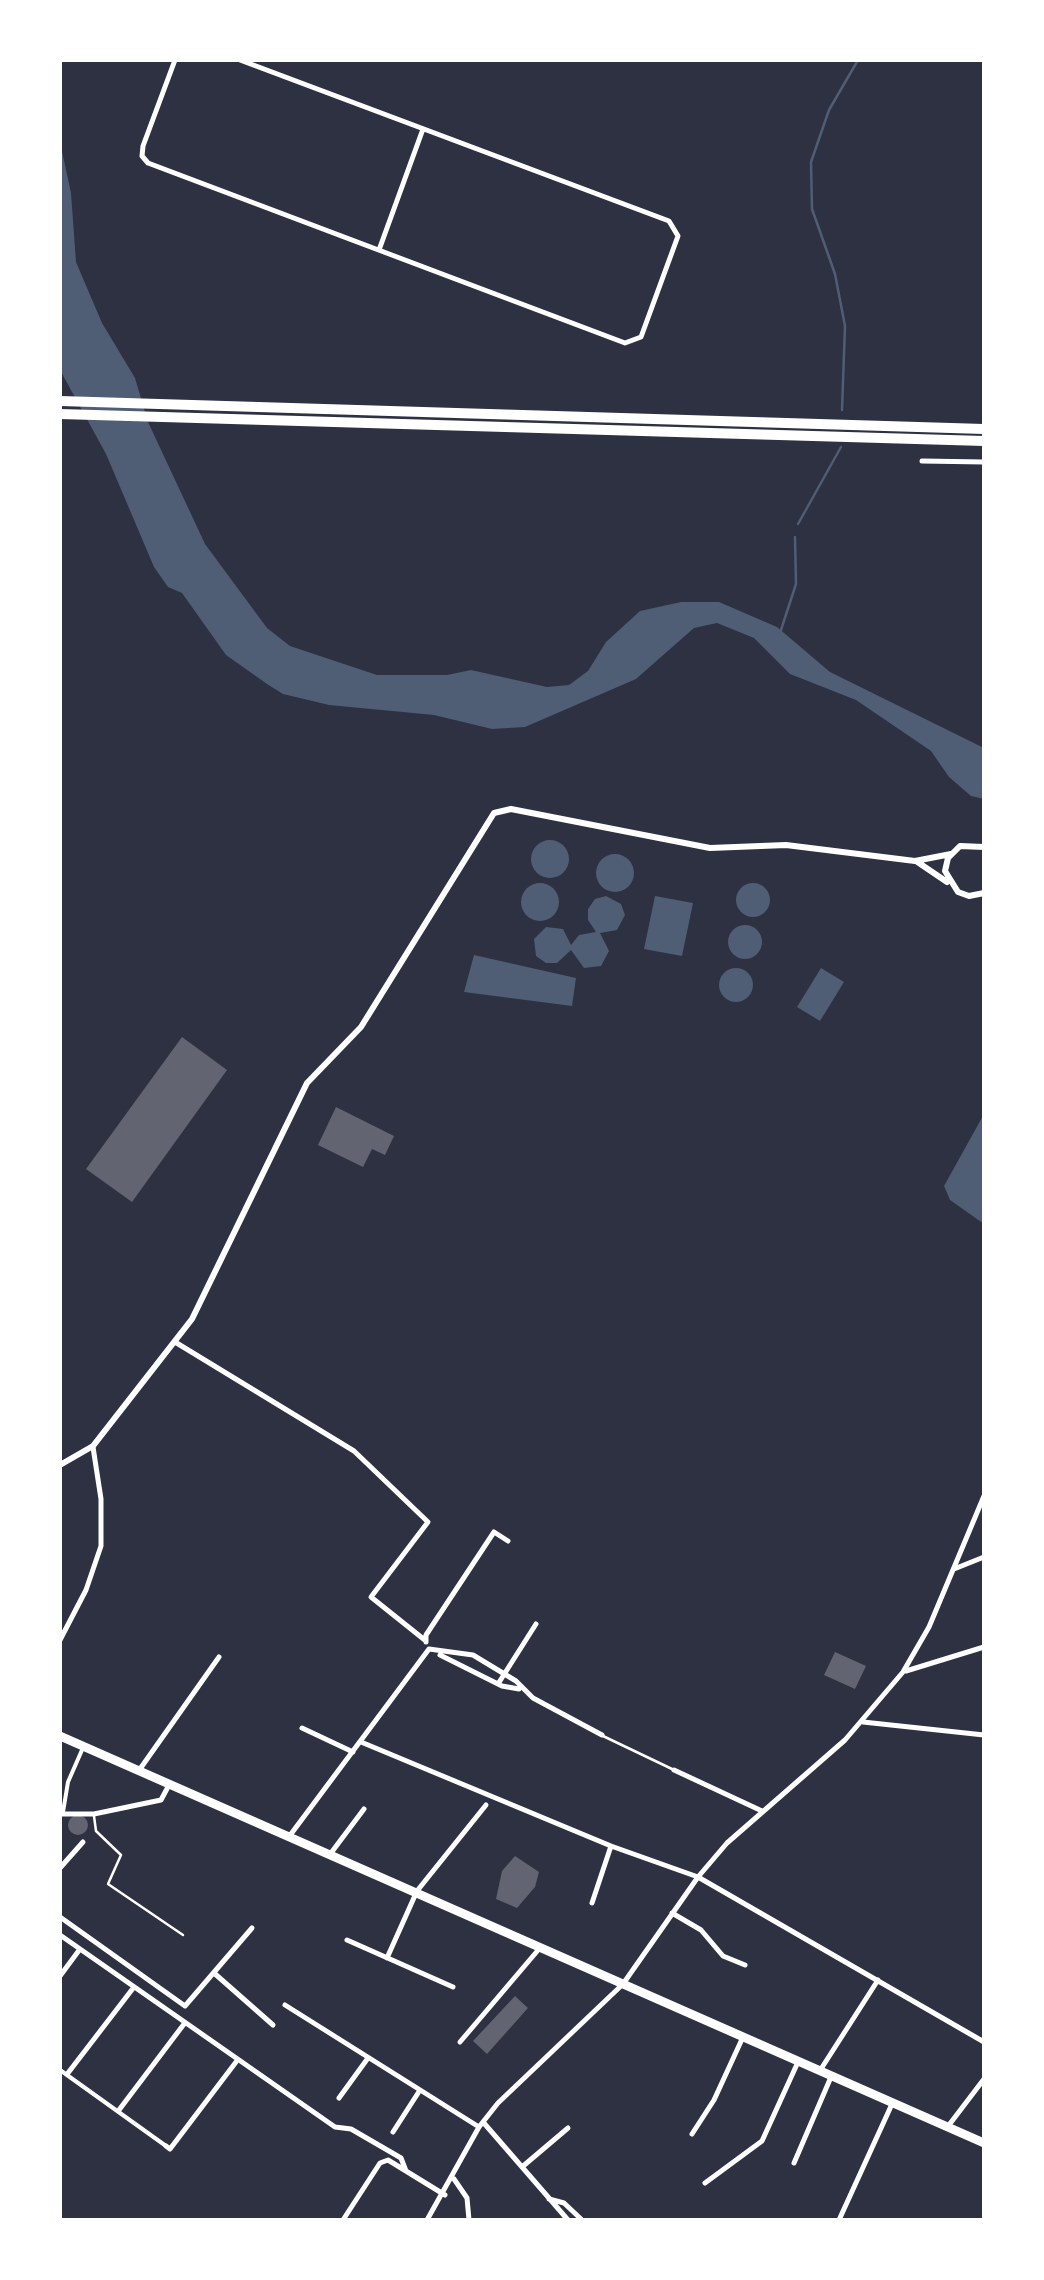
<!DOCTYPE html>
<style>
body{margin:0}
#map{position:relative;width:1044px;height:2280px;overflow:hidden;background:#2d3142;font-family:Inter,sans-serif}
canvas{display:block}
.frame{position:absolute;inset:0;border:62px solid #fff;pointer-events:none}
</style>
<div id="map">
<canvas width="1044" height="2280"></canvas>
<div class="frame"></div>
</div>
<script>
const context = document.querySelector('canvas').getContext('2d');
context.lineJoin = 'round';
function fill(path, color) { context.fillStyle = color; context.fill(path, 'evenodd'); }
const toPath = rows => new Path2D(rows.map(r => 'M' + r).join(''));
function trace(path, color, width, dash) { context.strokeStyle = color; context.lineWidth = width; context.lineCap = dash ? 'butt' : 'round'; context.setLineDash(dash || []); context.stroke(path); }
fill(toPath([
 [60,142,71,193,76,262,102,323,135,378,148,422,205,544,267,628,290,646,377,675,447,675,471,670,547,687,569,685,588,671,606,642,640,611,681,602,719,602,777,627,830,672,984,748,984,799,971,796,949,777,931,751,856,700,790,674,754,638,717,623,694,628,636,679,525,727,492,729,434,715,329,705,283,694,267,684,226,655,182,593,168,587,154,567,106,454,60,370],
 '531 859a19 19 0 1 1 38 0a19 19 0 1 1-38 0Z',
 '596 873a19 19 0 1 1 38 0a19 19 0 1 1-38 0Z',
 '521 902a19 19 0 1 1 38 0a19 19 0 1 1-38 0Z',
 '736 900a17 17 0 1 1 34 0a17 17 0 1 1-34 0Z',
 [606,896,621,904,625,915,617,930,600,933,609,951,601,966,584,968,571,950,557,963,546,963,536,956,534,939,546,927,563,929,571,945,579,935,596,932,588,920,588,909,595,899],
 [655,896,693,903,682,956,644,949],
 '728 942a17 17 0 1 1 34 0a17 17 0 1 1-34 0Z',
 [474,955,576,978,572,1006,464,992],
 [821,968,844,982,820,1021,797,1007],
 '719 985a17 17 0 1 1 34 0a17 17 0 1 1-34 0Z',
 [984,1114,984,1224,950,1200,944,1186]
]), '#4f5d75');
trace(toPath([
 [842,410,845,326,835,274,812,209,811,162,829,110,858,60],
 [798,524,841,447],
 [780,633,796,584,795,537]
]), '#4f5d75', 2.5);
fill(toPath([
 [182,1037,227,1070,132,1202,86,1169],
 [336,1107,394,1136,385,1155,372,1149,363,1167,318,1145],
 [835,1652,866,1666,855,1689,824,1675],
 '68 1825a10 10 0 1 1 20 0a10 10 0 1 1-20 0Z',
 [515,1856,539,1872,535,1887,517,1908,496,1899,502,1871],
 [515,1996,528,2008,487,2054,473,2041]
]), '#626471');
trace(toPath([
 [603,1736,672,1769],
 [94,1816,96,1831,121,1855,108,1884,183,1935]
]), '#fff', 2.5);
trace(toPath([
 [63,1812,68,1782,82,1750],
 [60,2070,166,2146]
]), '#fff', 4);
trace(toPath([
 [175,60,143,146,142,156,148,163,625,343,641,337,678,236,669,221,240,60],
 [379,250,423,129],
 [922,461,984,462],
 [175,1342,354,1451,428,1522,371,1597,426,1641],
 [954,1569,984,1557],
 [60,1640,86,1590,101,1546,101,1499,93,1447],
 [426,1642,426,1635,494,1532,508,1541],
 [440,1655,502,1686,519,1689],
 [906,1671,984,1647],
 [498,1684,536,1624],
 [863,1722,984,1735],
 [302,1728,353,1752],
 [361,1742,611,1846,698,1877,984,2042],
 [140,1769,219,1657],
 [674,1770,762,1811],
 [60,1814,94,1814,161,1800,169,1785],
 [291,1834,429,1649,473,1655,516,1681,533,1698,602,1735],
 [331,1853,364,1809],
 [60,1868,83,1842],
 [592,1903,611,1846],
 [672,1913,701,1930,723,1956,745,1965],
 [60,1917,185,2006,252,1928],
 [60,1935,335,2127,351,2129,401,2158,406,2171],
 [347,1940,453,1987],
 [387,1958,417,1891,486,1805],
 [214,1973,273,2025],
 [60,1976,80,1949],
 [285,2005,479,2127],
 [460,2042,539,1949],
 [821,2069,878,1980],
 [68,2073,134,1987],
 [339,2098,368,2058],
 [119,2110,184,2024],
 [483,2122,568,2220],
 [949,2125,984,2079],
 [393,2132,420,2090],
 [692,2134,714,2100,743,2037],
 [166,2146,170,2149,236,2062],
 [794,2163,831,2077],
 [522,2167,568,2128],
 [454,2179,467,2198,469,2220],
 [705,2183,762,2141,798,2062],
 [549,2199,564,2203,582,2220],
 [343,2220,380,2163,388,2160,445,2195],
 [427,2220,479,2127,498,2103,623,1984,698,1877,727,1843,845,1740,903,1672,929,1627,984,1496],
 [839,2220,892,2104]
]), '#fff', 5);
trace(toPath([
 [984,847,960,846,948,858,945,871,958,892,969,896,984,893],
 [916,861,947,882],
 [60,1465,93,1446,192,1319,307,1083,361,1027,494,813,511,809,710,848,786,845,915,861,951,854]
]), '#fff', 6);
trace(toPath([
 [60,1736,984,2143]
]), '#fff', 9);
trace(toPath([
 [60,401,984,429],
 [60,414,984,441]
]), '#fff', 10);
</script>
